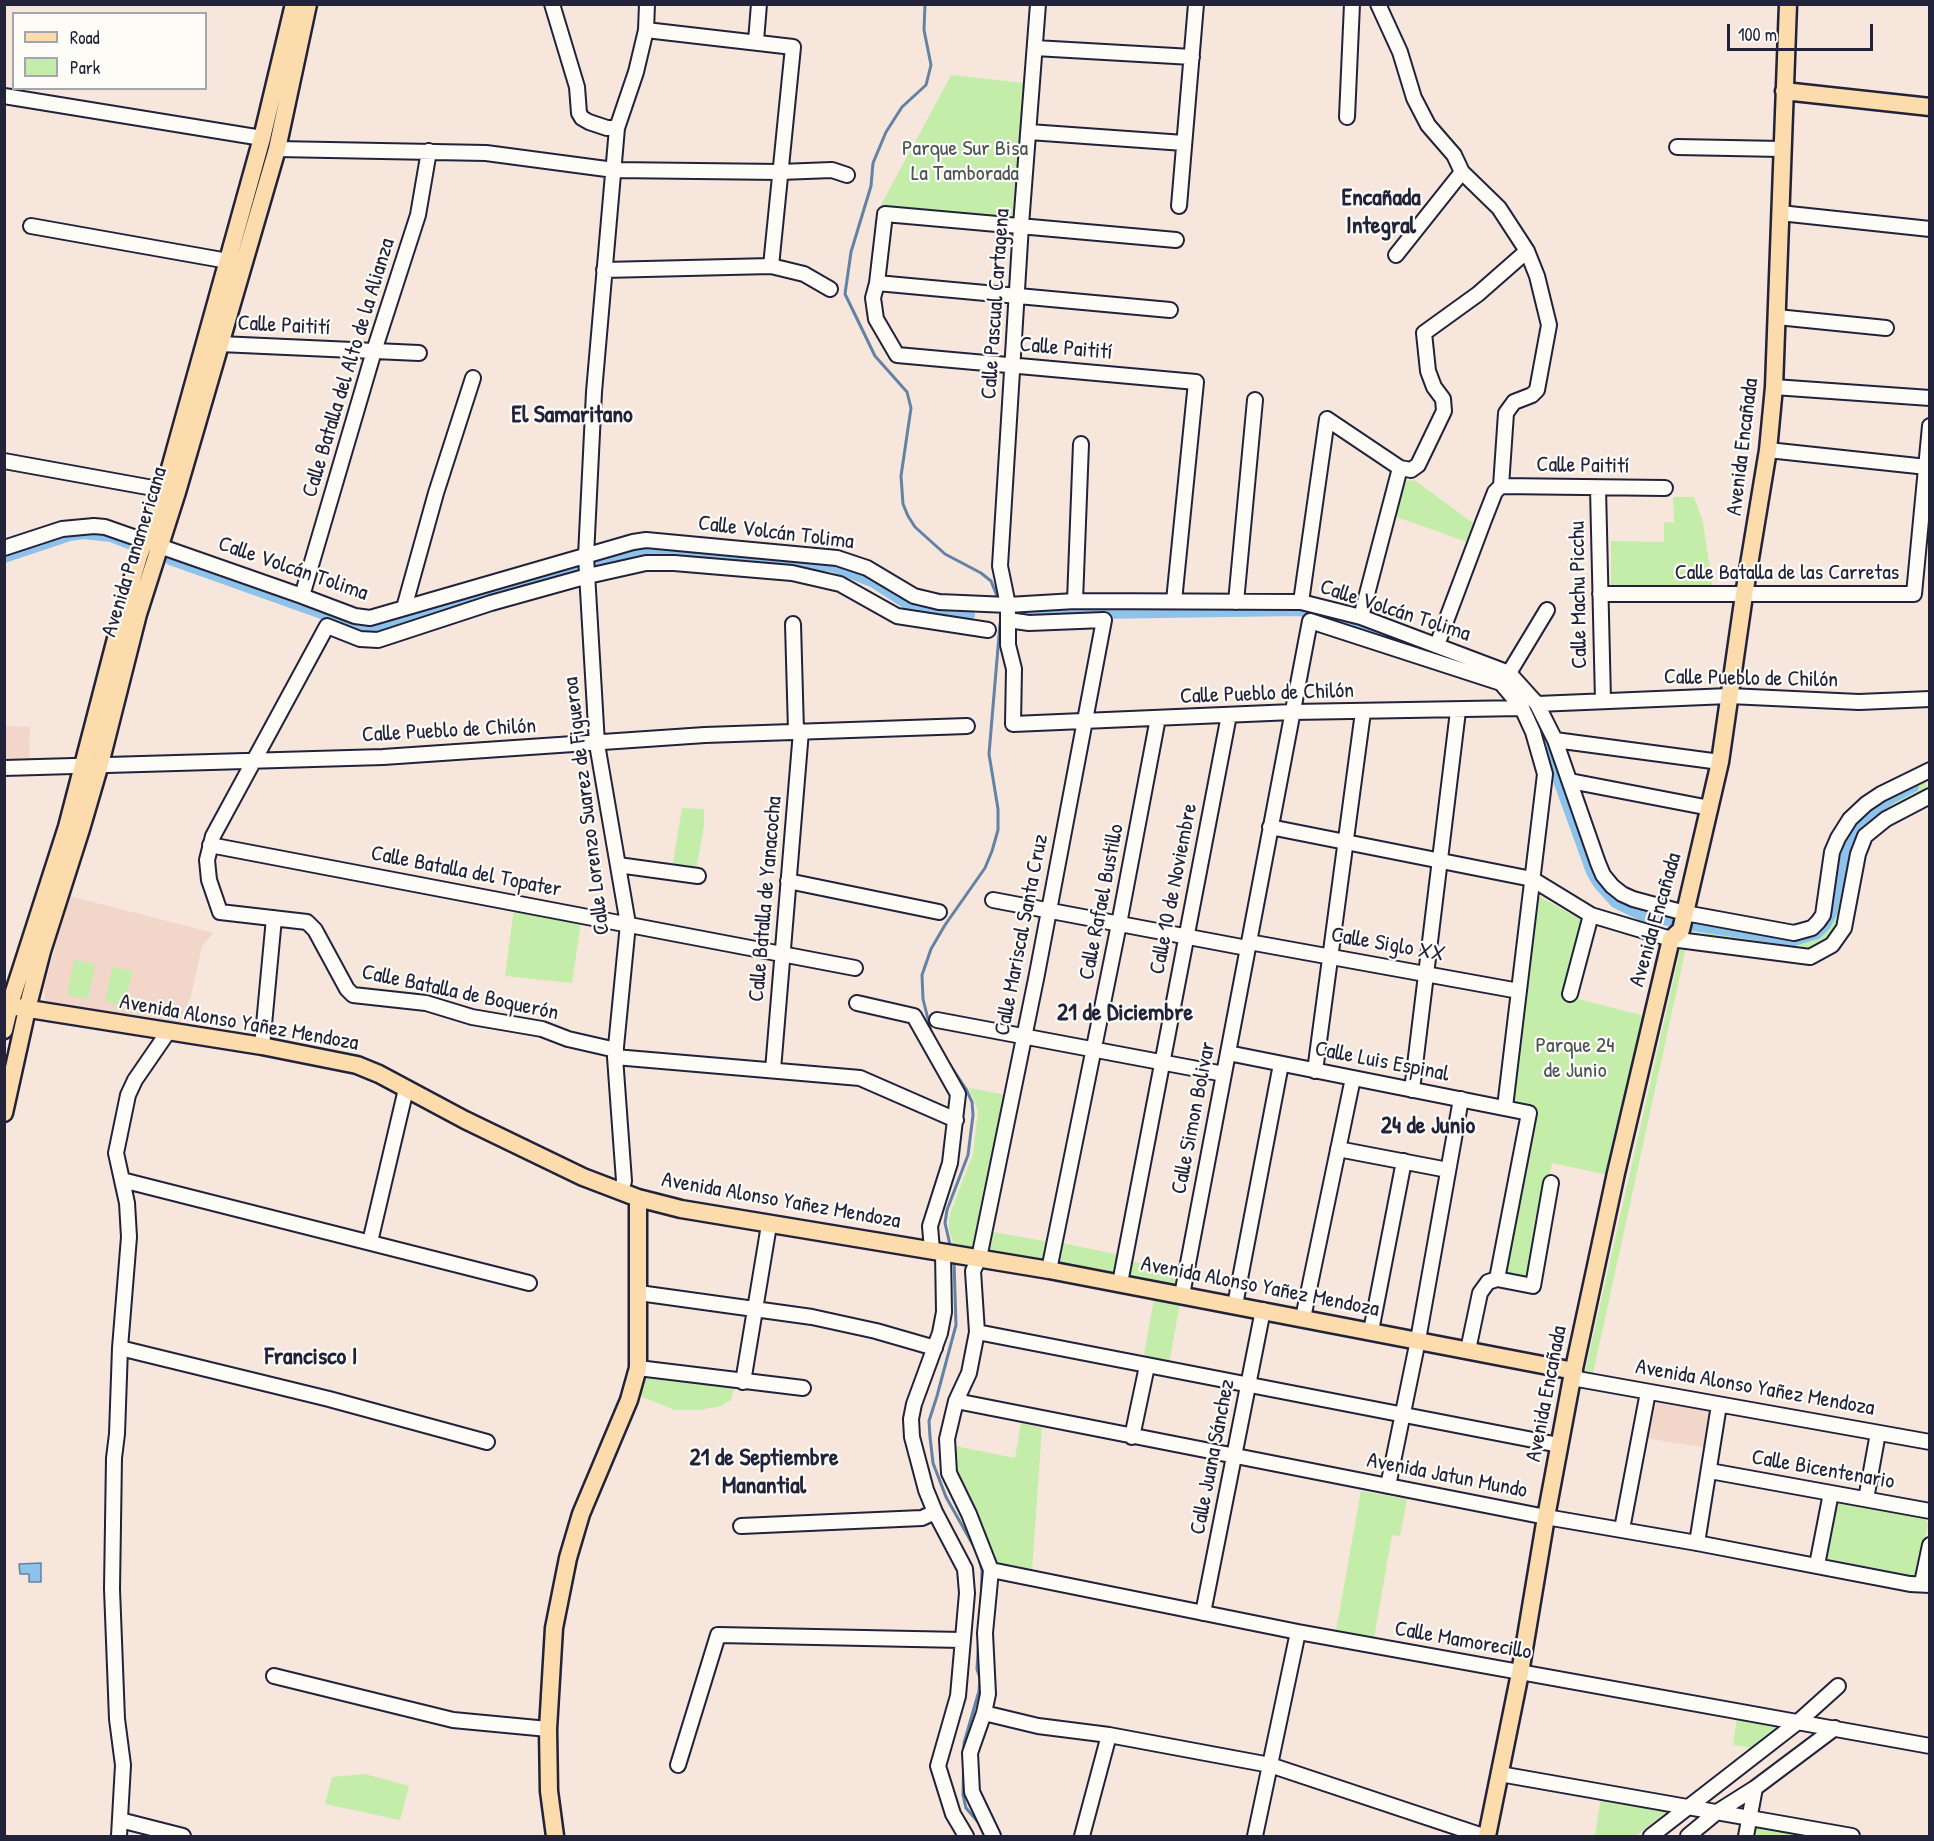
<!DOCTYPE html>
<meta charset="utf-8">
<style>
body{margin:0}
#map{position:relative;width:1934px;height:1841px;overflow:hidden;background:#f6e6dc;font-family:"Patrick Hand",sans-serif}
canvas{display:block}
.frame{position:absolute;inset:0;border:6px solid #22223b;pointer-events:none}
.legend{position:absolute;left:12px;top:12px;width:195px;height:78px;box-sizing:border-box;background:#fdfcf7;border:2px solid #a5a5ac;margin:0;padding:8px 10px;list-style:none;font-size:18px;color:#22223b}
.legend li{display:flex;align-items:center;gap:12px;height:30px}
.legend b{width:30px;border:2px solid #a5a5ac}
.scale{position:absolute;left:1727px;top:24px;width:146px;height:27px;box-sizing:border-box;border:3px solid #22223b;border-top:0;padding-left:8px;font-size:18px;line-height:21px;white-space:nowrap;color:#22223b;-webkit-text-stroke:4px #fdfcf7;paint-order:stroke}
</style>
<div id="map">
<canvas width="1934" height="1841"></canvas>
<div class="frame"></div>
<ul class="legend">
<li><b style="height:8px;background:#fcdcac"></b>Road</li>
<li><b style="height:16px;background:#c4eda9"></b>Park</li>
</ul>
<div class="scale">100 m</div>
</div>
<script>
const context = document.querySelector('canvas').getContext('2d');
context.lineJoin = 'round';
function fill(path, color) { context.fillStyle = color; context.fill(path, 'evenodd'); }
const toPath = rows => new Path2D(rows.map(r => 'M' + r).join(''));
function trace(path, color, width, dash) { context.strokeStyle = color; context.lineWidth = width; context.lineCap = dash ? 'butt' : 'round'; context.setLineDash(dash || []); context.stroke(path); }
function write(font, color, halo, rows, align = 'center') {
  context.font = font + ' "Patrick Hand",sans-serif'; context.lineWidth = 4.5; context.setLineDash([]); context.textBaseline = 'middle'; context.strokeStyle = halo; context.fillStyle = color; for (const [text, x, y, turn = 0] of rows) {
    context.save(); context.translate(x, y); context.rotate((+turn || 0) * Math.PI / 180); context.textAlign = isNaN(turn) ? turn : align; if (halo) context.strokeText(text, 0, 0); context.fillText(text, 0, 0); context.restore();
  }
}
fill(toPath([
 [4,726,30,727,29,758,5,760],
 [69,896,214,933,202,946,191,996,180,1023,46,1004,44,988],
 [1653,1401,1709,1411,1712,1414,1707,1448,1645,1438,1650,1405]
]), '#f2d6c9');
fill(toPath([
 [951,75,1025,83,1014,213,1010,219,880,207],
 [1414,480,1476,525,1470,543,1394,516,1401,489,1406,481],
 [1673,497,1694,497,1703,522,1713,590,1616,590,1611,586,1611,541,1664,542,1664,522,1674,523],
 [1923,779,1929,789,1874,821,1854,850,1837,926,1826,941,1811,949,1798,951,1689,931,1691,919,1795,936,1829,906,1841,845,1853,824,1869,808],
 [682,808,704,809,704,825,696,871,672,869],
 [1540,897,1584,921,1566,996,1645,1016,1608,1175,1552,1163,1531,1280,1504,1274,1536,1108,1511,1102,1535,900],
 [514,908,581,922,572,983,505,976],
 [1682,942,1687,943,1592,1378,1583,1375,1585,1372],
 [74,960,95,964,88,999,67,995],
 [112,967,132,971,125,1006,105,1002],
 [969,1088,1007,1095,976,1244,973,1248,969,1248,954,1245,949,1230,949,1220,951,1211,973,1154,978,1111],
 [993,1232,1050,1242,1047,1259,1043,1262,993,1253,989,1250],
 [1062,1243,1120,1255,1117,1272,1112,1275,1061,1266,1059,1258],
 [1129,1261,1181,1271,1178,1285,1174,1288,1129,1279,1126,1275],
 [1154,1299,1180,1303,1169,1364,1143,1360],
 [645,1375,734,1387,731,1400,721,1406,699,1410,675,1410,637,1395],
 [1021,1423,1042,1428,1032,1570,1025,1574,1007,1569,997,1561,956,1473,953,1460,955,1446,1015,1458],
 [1361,1491,1407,1499,1400,1536,1392,1535,1374,1638,1336,1631],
 [1838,1502,1924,1517,1928,1525,1918,1576,1911,1579,1827,1564,1822,1558,1832,1505],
 [1737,1718,1785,1726,1753,1748,1733,1745],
 [365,1774,409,1786,400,1820,325,1804,332,1777],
 [1601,1798,1669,1811,1635,1836,1595,1836],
 [1752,1824,1819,1836,1750,1836]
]), '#c4eda9');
const water = toPath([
 [41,1563,41,1582,29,1582,29,1574,20,1574,19,1564,41,1563]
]);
fill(water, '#8dc3eb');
trace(water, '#6283a5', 1.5);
trace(toPath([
 [925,4,924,30,931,65,926,85,902,107,886,132,873,163,871,186,851,252,845,294,875,356,907,392,911,408,901,476,903,504,908,516,915,527,945,554,981,573,991,581,997,596],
 [932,1035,923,999,922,975,931,949,945,925,985,868,992,851,998,830,998,809,989,754,1000,624],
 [946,1059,966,1089,972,1102,973,1115,968,1155,947,1210,945,1223,951,1249],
 [954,1261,956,1325,937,1396,929,1421,930,1437,933,1463,946,1497,977,1552],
 [979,1558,982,1571,981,1605],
 [979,1635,977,1669,980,1678,979,1691,964,1743,963,1795,966,1808,984,1829]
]), '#6283a5', 3);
trace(toPath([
 [4,558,70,536,83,534,111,537,134,546],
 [170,560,361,628,384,625,648,551,833,567,872,582,914,609,927,612,970,615],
 [1026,615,1296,611,1319,613,1484,670],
 [1515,687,1531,710,1538,725,1591,872,1598,884,1615,903,1642,916,1700,927,1794,941,1817,934,1826,925,1832,913,1848,842,1858,823,1893,798,1914,787]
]), '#8dc3eb', 10);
const minor = toPath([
 [552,4,577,87,579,113,582,118,589,122,607,128,617,128],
 [1038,4,1021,225,1000,566,1008,605,1008,645,1014,669,1013,724,1293,712,1522,708],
 [1378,4,1400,52,1414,98,1428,125,1454,155,1462,172,1499,208,1527,251,1537,276,1549,325,1537,390,1532,395,1514,402,1506,413,1501,486,1495,492,1484,520,1437,645],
 [646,30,793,47,771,266],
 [756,41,759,4],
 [1035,48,1192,57],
 [4,96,262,138],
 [1347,117,1352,4],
 [1029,132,1184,143],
 [1677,147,1782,149],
 [277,149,486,153,614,170,780,172,832,170,847,175],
 [1179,206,1196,4],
 [1780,213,1930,229],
 [31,226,228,261],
 [1396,255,1462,172],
 [604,270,771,266,804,274,830,289],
 [877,283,1170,310],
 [1777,317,1886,328],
 [220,344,419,353],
 [1774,387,1930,398],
 [1768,450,1927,467],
 [4,461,164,490],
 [1501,486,1665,488],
 [1598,488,1603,701],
 [4,548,62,529,94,526,105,527,302,596,355,616,370,618,633,542,646,540,837,558,867,568,914,596,939,602,1008,605,1075,601,1301,602,1361,617,1509,673,1537,704,1555,740,1598,863,1603,875,1612,886,1622,894,1633,899,1685,913,1794,933,1812,928,1818,922,1823,915,1832,852,1838,838,1850,819,1866,804,1881,794,1930,770],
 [1600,594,1914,594,1930,426],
 [302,596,374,351,418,215,429,151],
 [1075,601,1081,444],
 [1174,601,1196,382,897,355,876,319,873,298,877,283,885,214,1176,240],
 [1236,602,1255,400],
 [1301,602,1327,419,1400,468],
 [404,608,436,493,473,378],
 [1361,617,1400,468,1411,470,1418,465,1444,411,1443,399,1434,387,1428,371,1424,333,1478,294,1527,251],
 [793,624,796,731],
 [1509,673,1547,610],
 [1537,704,1729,696,1859,702,1930,699],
 [1555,740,1720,762],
 [4,768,383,757,705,735,967,726],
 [1570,781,1710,808],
 [1270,827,1532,879,1591,915,1671,939,1810,957,1832,945,1844,928,1858,854,1865,836,1886,819,1930,796],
 [210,845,855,968],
 [618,865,698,876],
 [788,881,939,912],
 [993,900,1247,948],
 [1249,942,1519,991],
 [1570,994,1591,915],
 [857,1003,914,1016,958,1094,950,1163,930,1226,932,1250],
 [937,1020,1224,1074],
 [262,1046,274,918],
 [616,1050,568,1039,542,1029,472,1017,426,1003,353,995,347,989,315,930,307,922,220,912,209,880,207,860,213,836,327,626,360,639,378,640,491,603,588,576,646,563,674,563,792,573,840,584,897,616,988,630],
 [1228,1053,1529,1113,1497,1279],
 [615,1057,860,1078,956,1120],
 [773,1070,801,731],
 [1315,1071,1363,712],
 [1412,1090,1458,711],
 [1338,1149,1448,1170],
 [122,1180,529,1283],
 [621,1192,624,1181,615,1057,628,924,597,744,586,556,594,392,617,128,636,72,646,30,647,4],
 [370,1242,406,1089],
 [943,1252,944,1312,940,1333,914,1404,911,1419,912,1437,926,1490,935,1512,965,1569,967,1593,958,1696,938,1766,953,1814,966,1836],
 [1049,1270,1119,924,1158,718],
 [1120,1283,1229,715],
 [639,1293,812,1317,876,1331,935,1348],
 [1182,1295,1310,621,1501,683,1522,708,1533,732,1545,774,1505,1107],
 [1235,1305,1281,1064],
 [1303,1318,1353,1078],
 [1371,1331,1404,1161],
 [977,1332,1559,1445],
 [120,1348,329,1399,487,1442],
 [1468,1350,1480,1293,1488,1282,1497,1279,1533,1286,1551,1183],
 [638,1368,803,1388],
 [1572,1378,1930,1442],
 [743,1382,769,1225],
 [956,1401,1546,1517,1697,1543,1910,1584,1930,1585],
 [1132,1437,1147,1366],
 [1710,1471,1930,1511],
 [1388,1486,1418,1340,1461,1099],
 [1866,1499,1878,1433],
 [741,1526,922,1518,935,1512],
 [1622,1529,1648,1392],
 [1697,1543,1719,1405],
 [1817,1565,1831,1493],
 [991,1570,1298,1632,1930,1746],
 [1922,1583,1930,1545],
 [1203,1613,1263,1310],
 [274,1676,453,1720,548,1729],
 [984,1713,1038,1726,1109,1735,1270,1765,1483,1836],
 [678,1765,718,1635,962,1640],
 [1500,1774,1852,1836],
 [120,1820,183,1836],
 [119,1836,123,1765,117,1719,112,1589,114,1458,117,1434,120,1348,129,1237,127,1203,116,1153,128,1095,135,1080,168,1032],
 [993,1836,972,1792,970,1753,984,1713,988,1694,985,1633,991,1570,969,1514,949,1473,947,1439,956,1401,969,1373,977,1332,973,1271,979,1258,1037,974,1104,620,1029,623,1008,620],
 [1082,1836,1109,1735],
 [1255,1836,1298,1632],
 [1651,1836,1798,1722,1838,1686],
 [1688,1836,1717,1812,1755,1788,1835,1728],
 [1746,1836,1755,1788]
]);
const major = toPath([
 [1784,91,1930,107],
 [4,1005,262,1046,357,1065,379,1074,465,1120,583,1177,638,1198,681,1209,1049,1270,1574,1371],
 [4,1030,11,1001,67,827,125,604,139,556,164,490,262,138,294,4],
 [4,1113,27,1009,42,951,81,829,100,764,138,614,177,492,277,149,308,4],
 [555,1836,549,1791,548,1729,554,1628,568,1558,581,1514,629,1400,638,1368,638,1198],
 [1487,1836,1520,1673,1546,1517,1572,1378,1616,1173,1671,939,1681,930,1720,762,1744,595,1768,450,1774,387,1788,4]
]);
trace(minor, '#22223b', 18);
trace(major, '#22223b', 21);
trace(minor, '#fdfcf7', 14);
trace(major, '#fcdcac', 16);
write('22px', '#4a5556', '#fdfcf7', [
 ["Parque Sur Bisa",965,149],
 ["La Tamborada",965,174],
 ["Parque 24",1575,1046],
 ["de Junio",1575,1071]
]);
write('22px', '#22223b', '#fdfcf7', [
 ["Calle Pascual Cartagena",996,304,-86],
 ["Calle Paitití",284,326,3],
 ["Calle Paitití",1066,349,5],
 ["Calle Batalla del Alto de la Alianza",349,368,-73],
 ["Avenida Encañada",1743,447,-83],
 ["Calle Paitití",1583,466,1],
 ["Calle Volcán Tolima",776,533,7],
 ["Avenida Panamericana",135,552,-73],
 ["Calle Volcán Tolima",293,569,19],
 ["Calle Batalla de las Carretas",1787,573],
 ["Calle Machu Picchu",1579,595,-91],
 ["Calle Volcán Tolima",1395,611,18],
 ["Calle Pueblo de Chilón",1751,679,1],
 ["Calle Pueblo de Chilón",1267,694,-2],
 ["Calle Pueblo de Chilón",449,731,-3],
 ["Calle Lorenzo Suarez de Figueroa",587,806,-97],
 ["Calle Batalla del Topater",466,872,11],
 ["Calle 10 de Noviembre",1174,889,-79],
 ["Calle Batalla de Yanacocha",766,899,-85],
 ["Calle Rafael Bustillo",1102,902,-79],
 ["Avenida Encañada",1656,920,-74],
 ["Calle Mariscal Santa Cruz",1022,935,-79],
 ["Calle Siglo XX",1388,945,10],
 ["Calle Batalla de Boquerón",460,993,12],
 ["Avenida Alonso Yañez Mendoza",239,1023,10],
 ["Calle Luis Espinal",1382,1062,11],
 ["Calle Simon Bolivar",1194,1118,-79],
 ["Avenida Alonso Yañez Mendoza",781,1201,10],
 ["Avenida Alonso Yañez Mendoza",1260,1287,11],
 ["Avenida Alonso Yañez Mendoza",1755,1388,10],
 ["Avenida Encañada",1547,1394,-79],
 ["Calle Juana Sánchez",1213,1457,-79],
 ["Calle Bicentenario",1823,1470,10],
 ["Avenida Jatun Mundo",1447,1476,11],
 ["Calle Mamorecillo",1463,1641,10]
]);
write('bold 24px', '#22223b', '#fdfcf7', [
 ["Encañada",1381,199],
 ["Integral",1381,227],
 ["El Samaritano",572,416],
 ["21 de Diciembre",1125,1014],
 ["24 de Junio",1428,1127],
 ["Francisco I",311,1358],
 ["21 de Septiembre",764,1459],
 ["Manantial",764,1487]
]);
</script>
